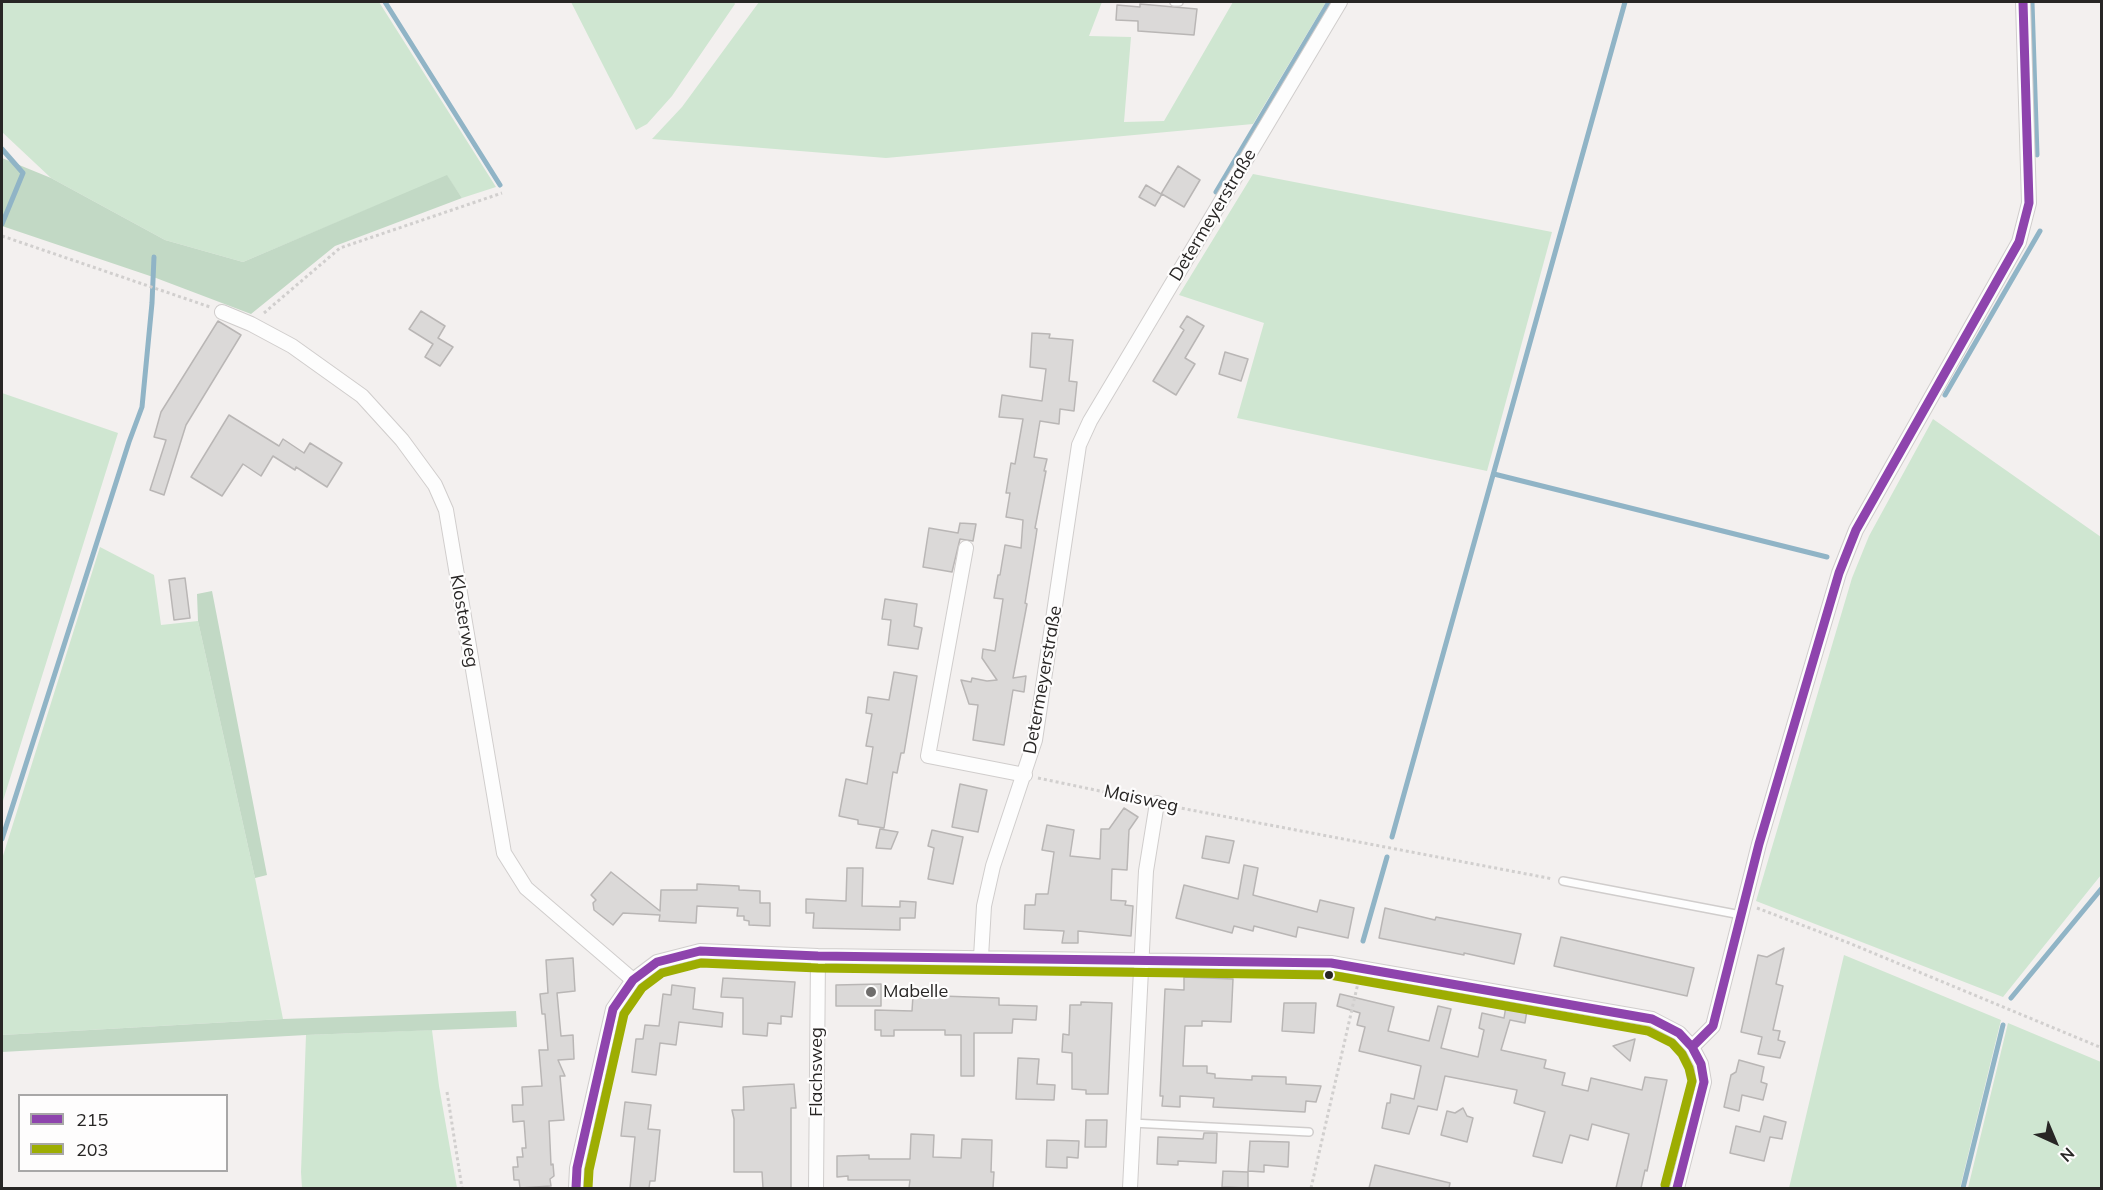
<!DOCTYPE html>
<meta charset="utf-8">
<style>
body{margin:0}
#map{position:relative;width:2103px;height:1190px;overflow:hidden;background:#f3f0ef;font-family:Mulish,sans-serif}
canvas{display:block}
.frame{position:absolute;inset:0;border:3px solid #282625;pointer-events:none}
.legend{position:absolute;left:18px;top:1094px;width:210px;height:78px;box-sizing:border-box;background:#fefdfd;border:2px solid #a8a7a7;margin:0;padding:8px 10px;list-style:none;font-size:18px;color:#282625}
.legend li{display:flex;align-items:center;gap:12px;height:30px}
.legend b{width:30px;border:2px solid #a8a7a7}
.north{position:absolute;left:2025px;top:1112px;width:60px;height:60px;-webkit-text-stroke:4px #fefdfd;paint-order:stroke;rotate:136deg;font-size:16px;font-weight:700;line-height:24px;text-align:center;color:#282625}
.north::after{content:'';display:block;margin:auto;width:21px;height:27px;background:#282625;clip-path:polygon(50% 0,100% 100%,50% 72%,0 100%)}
</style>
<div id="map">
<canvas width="2103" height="1190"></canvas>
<div class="frame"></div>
<ul class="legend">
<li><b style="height:8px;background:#8e44ad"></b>215</li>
<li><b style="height:8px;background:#9dad02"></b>203</li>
</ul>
<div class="north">N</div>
</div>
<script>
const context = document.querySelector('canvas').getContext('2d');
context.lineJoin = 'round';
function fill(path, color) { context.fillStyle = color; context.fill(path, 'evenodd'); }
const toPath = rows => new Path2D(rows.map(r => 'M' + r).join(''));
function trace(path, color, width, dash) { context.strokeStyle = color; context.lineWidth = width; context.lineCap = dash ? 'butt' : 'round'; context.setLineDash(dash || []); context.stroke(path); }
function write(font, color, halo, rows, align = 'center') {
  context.font = font + ' Mulish,sans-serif'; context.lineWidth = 4.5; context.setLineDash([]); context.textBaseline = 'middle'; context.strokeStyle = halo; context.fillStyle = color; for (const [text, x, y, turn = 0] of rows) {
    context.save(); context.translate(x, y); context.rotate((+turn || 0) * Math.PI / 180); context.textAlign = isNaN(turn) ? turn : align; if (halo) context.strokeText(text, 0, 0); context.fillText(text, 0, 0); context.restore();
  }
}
fill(toPath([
 [2,2,379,2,496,187,462,198,447,176,243,262,165,240,51,178,2,132],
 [571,2,734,2,735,4,672,96,647,124,636,130],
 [759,2,1102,2,1089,36,1131,37,1124,122,1164,121,1233,2,1326,2,1253,124,886,158,652,139,682,107],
 [1253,174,1552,232,1487,471,1237,418,1264,323,1179,295],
 [2,393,118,433,2,804],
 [1933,419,2101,537,2101,875,2003,997,1756,901,1852,578,1869,536],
 [100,547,154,575,161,625,198,621,255,878,283,1019,2,1035,2,859],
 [1844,955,2001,1020,1960,1188,1789,1188],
 [2008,1023,2101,1062,2101,1188,1968,1188],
 [432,1030,439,1086,457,1188,302,1188,301,1172,306,1035]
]), '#cfe6d1');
fill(toPath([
 [2,158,51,178,165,240,243,262,447,175,462,198,335,246,251,314,156,278,2,226],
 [212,591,267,875,255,878,198,621,197,594],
 [516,1011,517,1027,306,1035,2,1052,2,1035,283,1019]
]), '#c2d9c5');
trace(toPath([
 [385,2,500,185],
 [2032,2,2037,155],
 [2,149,23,173,2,224],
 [1216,192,1329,2],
 [1945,395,2040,231],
 [1494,474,1827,557],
 [1392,837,1625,2],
 [2,839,129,442,142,407,152,303,154,257],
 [1363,941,1387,857],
 [2011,998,2102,888],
 [1963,1188,2003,1025]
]), '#90b4c6', 5);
const building = toPath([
 [1140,4,1197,9,1194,35,1138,31,1138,21,1116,20,1117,5,1140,7,1140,4],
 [1178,166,1200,180,1184,207,1162,194,1155,206,1139,197,1146,185,1161,194,1178,166],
 [421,311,445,326,438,338,453,347,440,366,425,357,433,344,409,329,421,311],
 [1187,316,1204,326,1185,358,1195,364,1176,395,1153,381,1184,330,1180,327,1187,316],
 [218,321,241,335,186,425,164,495,150,490,166,440,154,437,161,412,218,321],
 [1032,333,1050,334,1049,338,1073,340,1069,381,1077,382,1074,411,1060,409,1059,424,1040,421,1034,457,1047,459,1044,471,1046,471,1035,528,1037,529,1036,536,1025,603,1027,604,1013,678,1026,676,1024,692,1013,690,1004,745,973,740,978,705,969,704,961,680,971,682,972,678,987,681,997,680,982,658,983,649,995,651,1003,599,994,598,998,575,1000,575,1005,545,1021,548,1023,520,1006,517,1010,493,1006,493,1011,463,1015,464,1023,419,999,417,1002,395,1042,401,1046,369,1030,367,1032,333],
 [1225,352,1248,359,1241,381,1219,374,1225,352],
 [229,415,279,446,283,439,304,453,310,443,342,463,327,487,296,467,295,470,273,456,261,476,243,464,222,496,191,477,229,415],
 [960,523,976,524,973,541,960,539,952,572,923,567,929,528,958,533,960,523],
 [185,578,190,618,174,620,169,580,185,578],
 [885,599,917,604,914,626,922,628,918,649,888,645,891,620,882,619,885,599],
 [894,672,917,676,904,753,901,753,897,773,893,772,884,828,858,824,858,820,839,816,846,779,867,784,873,747,866,746,872,714,866,713,868,697,889,700,894,672],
 [960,784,987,790,978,832,952,827,960,784],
 [1124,808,1138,817,1129,830,1127,870,1112,869,1111,900,1126,901,1125,905,1133,906,1131,936,1078,931,1078,943,1062,943,1064,931,1024,929,1025,905,1035,905,1036,894,1048,894,1054,852,1042,850,1047,825,1074,830,1070,856,1100,859,1101,829,1109,829,1124,808],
 [880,829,898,832,891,849,876,848,880,829],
 [932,830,963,837,953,884,928,879,934,848,928,846,932,830],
 [1206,836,1234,841,1229,863,1202,858,1206,836],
 [1244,865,1258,868,1253,895,1317,912,1320,900,1354,908,1348,938,1298,927,1296,937,1254,926,1253,931,1234,926,1232,933,1176,918,1184,885,1238,899,1244,865],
 [847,868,863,868,862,906,900,907,900,901,916,902,915,918,900,918,900,930,813,928,814,913,806,913,806,899,846,901,847,868],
 [611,872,660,911,661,890,697,890,697,884,739,886,739,890,760,891,760,903,770,903,770,926,749,925,749,921,744,920,744,916,737,916,738,908,697,906,696,923,659,921,660,915,623,913,613,925,594,910,593,903,596,900,591,895,611,872],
 [1385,908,1435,920,1436,917,1521,934,1514,964,1464,953,1464,955,1379,938,1385,908],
 [1561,937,1694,968,1687,996,1554,966,1561,937],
 [1784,948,1776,984,1783,986,1773,1030,1780,1031,1778,1040,1785,1042,1780,1058,1758,1054,1762,1037,1741,1032,1758,955,1767,957,1784,948],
 [573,958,575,991,557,993,561,1036,573,1035,574,1059,558,1060,565,1076,560,1076,564,1120,549,1121,551,1165,553,1164,554,1176,550,1179,551,1186,520,1188,519,1180,514,1180,513,1167,518,1167,517,1157,523,1157,522,1148,526,1148,524,1121,513,1122,512,1105,523,1105,522,1087,542,1086,539,1050,548,1050,545,1014,542,1014,540,994,548,993,546,960,573,958],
 [1184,977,1233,979,1231,1022,1202,1021,1202,1026,1185,1026,1183,1066,1207,1066,1207,1073,1215,1074,1215,1078,1252,1080,1252,1076,1286,1077,1286,1084,1321,1086,1316,1102,1306,1101,1305,1112,1232,1108,1213,1107,1214,1098,1180,1096,1180,1107,1162,1106,1163,1096,1160,1096,1165,989,1184,990,1184,977],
 [723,978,795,982,792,1017,781,1016,781,1024,768,1023,767,1036,743,1034,743,998,721,997,723,978],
 [881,984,881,1006,836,1006,836,985,881,984],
 [672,985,695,988,693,1009,723,1013,722,1027,679,1022,676,1045,660,1043,656,1075,632,1072,636,1039,643,1039,645,1025,659,1026,663,994,671,995,672,985],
 [1340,994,1394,1007,1388,1031,1429,1041,1438,1006,1451,1009,1441,1048,1478,1057,1484,1030,1479,1028,1482,1013,1504,1018,1506,1006,1527,1010,1525,1023,1510,1020,1501,1050,1546,1060,1544,1068,1565,1073,1562,1085,1588,1091,1591,1078,1642,1090,1645,1077,1667,1080,1647,1171,1645,1170,1641,1188,1616,1188,1629,1134,1592,1124,1588,1140,1570,1135,1562,1163,1533,1156,1545,1112,1514,1103,1517,1090,1445,1076,1437,1110,1418,1106,1409,1134,1382,1128,1387,1103,1390,1103,1391,1094,1414,1099,1421,1066,1359,1051,1365,1027,1357,1025,1360,1013,1337,1006,1340,994],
 [913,995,999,998,999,1005,1037,1006,1036,1020,1013,1019,1012,1033,974,1033,974,1076,961,1076,961,1035,945,1035,945,1030,894,1030,894,1036,881,1036,881,1030,875,1030,875,1010,912,1011,913,995],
 [1081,1002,1112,1003,1108,1094,1086,1094,1086,1090,1072,1089,1072,1053,1062,1052,1063,1034,1069,1035,1070,1005,1081,1005,1081,1002],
 [1284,1003,1316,1003,1314,1033,1282,1031,1284,1003],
 [1635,1039,1630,1061,1613,1046,1635,1039],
 [1018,1058,1039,1059,1037,1084,1055,1085,1054,1100,1016,1099,1018,1058],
 [1739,1060,1764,1067,1761,1082,1767,1084,1763,1100,1742,1095,1739,1111,1724,1107,1731,1075,1736,1072,1739,1060],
 [794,1084,796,1108,791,1108,791,1188,763,1188,762,1172,734,1172,734,1119,732,1110,744,1110,743,1087,794,1084],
 [625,1102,651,1105,648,1129,660,1130,655,1181,650,1181,649,1188,630,1188,635,1137,621,1136,625,1102],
 [1463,1108,1467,1116,1473,1118,1467,1142,1441,1135,1447,1111,1455,1113,1463,1108],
 [1764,1116,1786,1122,1782,1139,1770,1137,1764,1161,1730,1153,1736,1126,1760,1132,1764,1116],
 [1086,1120,1107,1120,1106,1147,1085,1147,1086,1120],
 [1204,1133,1217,1133,1216,1163,1178,1161,1178,1165,1157,1164,1158,1137,1203,1139,1204,1133],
 [911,1134,934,1135,933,1157,961,1158,962,1139,992,1140,991,1172,994,1172,993,1188,909,1188,910,1180,848,1180,848,1176,837,1177,837,1156,869,1155,869,1159,910,1159,911,1134],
 [1047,1140,1079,1141,1078,1158,1067,1157,1067,1168,1046,1167,1047,1140],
 [1250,1141,1289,1142,1288,1167,1264,1165,1264,1172,1248,1171,1250,1141],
 [1375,1165,1450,1183,1449,1188,1369,1188,1375,1165],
 [1223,1171,1248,1172,1248,1188,1222,1187,1223,1171]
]);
fill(building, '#dbd9d8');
trace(building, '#b9b6b5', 1.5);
const lane = toPath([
 [1174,2,1179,2],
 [1563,881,1741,915],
 [1132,1123,1309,1132]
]);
const street = toPath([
 [222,312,251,324,292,346,362,396,402,440,435,485,446,510,504,853,526,888,633,980],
 [966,548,928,756,1025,775],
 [981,957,984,906,993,866,1035,740,1079,445,1090,421,1340,2],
 [1692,1047,1713,1026,1759,844,1839,573,1856,530,2019,242,2029,203,2023,2],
 [576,1188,577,1168,613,1009,633,980,657,962,700,951,818,956,1331,963,1652,1019,1679,1033,1692,1047,1701,1064,1704,1082,1677,1188],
 [816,1188,818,956],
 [1130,1188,1146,871,1157,803]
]);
trace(lane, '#d0cdcc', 10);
trace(street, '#d0cdcc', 16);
trace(toPath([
 [2,236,210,307],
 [264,313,340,248,502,193],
 [1038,778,1143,800],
 [1170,806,1553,879],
 [1757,908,1849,943,2102,1048],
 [447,1092,462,1188],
 [1311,1188,1358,983]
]), '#d1cfce', 3, [3, 3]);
trace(lane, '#fdfdfd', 7);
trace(street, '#fdfdfd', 14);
trace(toPath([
 [1692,1047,1713,1026,1759,844,1839,573,1856,530,2019,242,2029,203,2023,2],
 [576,1188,577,1168,613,1009,633,980,657,962,700,951,818,956,1331,963,1652,1019,1679,1033,1692,1047,1701,1064,1704,1082,1677,1188]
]), '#8e44ad', 9);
trace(toPath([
 [588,1188,589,1170,624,1014,642,988,662,973,701,963,818,968,1330,975,1648,1031,1672,1043,1682,1054,1689,1068,1692,1081,1665,1185]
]), '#9dad02', 9);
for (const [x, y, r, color] of [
 [1329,975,5,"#282625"],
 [871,992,6,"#6f6d6c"]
]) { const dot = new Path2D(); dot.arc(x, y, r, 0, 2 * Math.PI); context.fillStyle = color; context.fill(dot); trace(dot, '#fefdfd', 2); }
write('18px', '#282625', '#fefdfd', [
 ["Determeyerstraße",1213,215,-59],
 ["Klosterweg",464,621,80],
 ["Determeyerstraße",1043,680,-80],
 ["Maisweg",1141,799,12],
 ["Flachsweg",817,1072,-90]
]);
write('18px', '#282625', '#fefdfd', [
 ["Mabelle",883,992]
], 'left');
</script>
